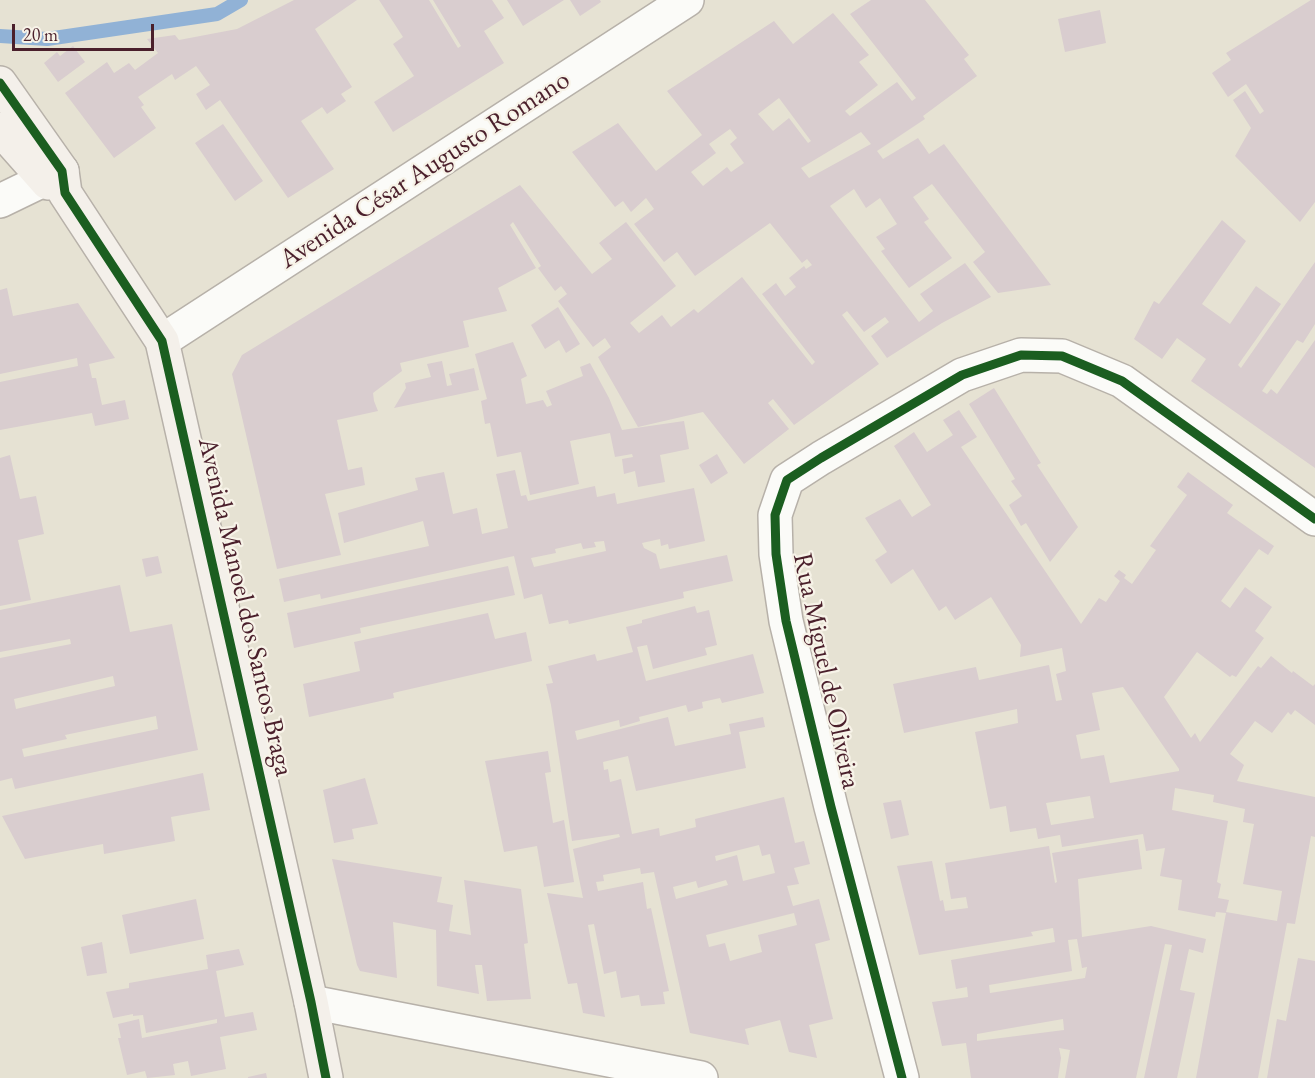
<!DOCTYPE html>
<meta charset="utf-8">
<style>
body{margin:0}
#map{position:relative;width:1315px;height:1078px;overflow:hidden;background:#e6e2d3;font-family:"EB Garamond",serif}
canvas{display:block}
.scale{position:absolute;left:12px;top:24px;width:142px;height:27px;box-sizing:border-box;border:3px solid #4a1f2b;border-top:0;padding-left:8px;font-size:18px;line-height:21px;white-space:nowrap;color:#4a1f2b;-webkit-text-stroke:4px #f7f3e8;paint-order:stroke}
</style>
<div id="map">
<canvas width="1315" height="1078"></canvas>
<div class="scale">20 m</div>
</div>
<script>
const context = document.querySelector('canvas').getContext('2d');
context.lineJoin = 'round';
const toPath = rows => new Path2D(rows.map(r => 'M' + r).join(''));
function trace(path, color, width, dash) { context.strokeStyle = color; context.lineWidth = width; context.lineCap = dash ? 'butt' : 'round'; context.setLineDash(dash || []); context.stroke(path); }
function fill(path, color) { context.fillStyle = color; context.fill(path, 'evenodd'); }
function write(font, color, halo, rows, align = 'center') {
  context.font = font + ' "EB Garamond",serif'; context.lineWidth = 4.5; context.setLineDash([]); context.textBaseline = 'middle'; context.strokeStyle = halo; context.fillStyle = color; for (const [text, x, y, turn = 0] of rows) {
    context.save(); context.translate(x, y); context.rotate((+turn || 0) * Math.PI / 180); context.textAlign = isNaN(turn) ? turn : align; if (halo) context.strokeText(text, 0, 0); context.fillText(text, 0, 0); context.restore();
  }
}
trace(toPath([
 [0,36,47,39,217,14,241,0]
]), '#91b2d6', 14);
fill(toPath([
 [294,0,357,0,315,29,352,87,341,94,346,101,327,114,322,107,301,121,334,169,288,198,220,100,206,110,196,94,210,85,196,66,175,80,172,74,138,97,144,105,141,107,156,128,114,158,65,93,107,62,114,73,129,63,135,70,158,53,147,39,175,35,179,40,237,29],
 [379,0,429,0,458,48,461,46,433,0,492,0,504,18,484,31,504,63,393,132,374,102,414,76,393,44,403,37],
 [507,0,564,0,523,26],
 [570,0,600,0,601,2,580,16],
 [871,0,925,0,969,55,964,59,977,76,923,116,925,119,877,151,883,159,918,138,929,154,944,144,1051,285,998,293,973,262,985,252,932,184,913,197,929,219,924,222,952,258,909,288,881,251,885,249,876,237,897,224,880,198,866,208,854,189,830,206,919,322,933,311,920,294,965,263,991,297,942,323,887,358,871,336,889,322,885,317,864,332,847,311,842,315,879,364,794,425,773,399,768,403,789,429,744,464,703,412,638,427,598,357,611,347,605,338,593,347,558,301,567,294,561,286,555,291,538,268,541,266,513,222,510,225,536,268,498,288,507,311,463,321,469,347,400,363,402,371,373,393,374,401,378,411,337,420,348,470,362,467,365,485,325,494,341,555,277,569,232,374,242,355,520,185,592,274,612,259,599,243,626,222,676,286,630,323,639,333,662,315,671,327,694,309,698,313,742,277,812,365,815,362,762,294,776,283,785,296,796,287,789,278,804,266,806,269,812,265,807,259,802,263,770,223,695,276,677,252,664,262,634,224,654,209,646,198,631,212,623,201,615,207,572,152,618,123,656,171,702,135,667,91,774,21,793,44,833,13,869,55,859,62,878,85,845,111,850,116,897,82,912,101,916,98,850,14],
 [779,98,811,141,808,143,789,118,773,131,758,114],
 [730,129,737,138,730,144,744,163,731,172,727,167,703,186,691,172,716,153,709,144],
 [861,132,871,144,809,178,801,168],
 [1311,0,1315,0,1315,202,1300,222,1235,156,1251,128,1233,100,1245,91,1260,114,1264,111,1246,84,1228,97,1212,73,1231,60,1226,53],
 [1100,10,1106,43,1065,52,1058,19],
 [73,46,85,62,58,82,44,63,57,52,60,56],
 [223,124,263,181,235,201,195,143],
 [1222,220,1246,241,1202,304,1230,324,1256,286,1281,304,1238,365,1241,368,1315,262,1315,324,1303,343,1297,340,1262,391,1267,394,1271,389,1277,394,1315,340,1315,468,1191,381,1206,359,1177,338,1162,359,1134,339,1154,301,1159,304],
 [7,288,13,316,78,303,115,358,89,364,92,378,96,378,102,405,125,400,129,419,95,426,92,413,0,430,0,382,78,366,77,358,0,374,0,290],
 [558,307,580,344,566,353,559,340,545,349,531,325],
 [513,342,527,376,521,379,526,404,543,400,547,407,552,405,546,391,583,376,580,367,590,363,609,398,622,430,684,421,689,449,660,455,665,482,638,487,635,471,624,474,622,459,633,457,632,454,615,457,610,433,570,441,579,484,530,495,521,452,497,457,490,423,485,424,481,401,487,399,475,354],
 [442,361,447,386,452,385,449,374,474,368,479,390,394,408,406,388,405,383,431,377,427,364],
 [994,388,1041,463,1037,465,1078,527,1050,562,1026,523,1021,526,1009,505,1022,496,1011,481,1015,479,969,404],
 [959,410,977,437,961,447,1081,624,1099,598,1106,602,1120,581,1114,576,1119,570,1126,575,1124,578,1132,584,1156,550,1150,546,1187,495,1177,487,1188,472,1233,505,1227,513,1274,546,1268,555,1259,549,1221,601,1230,608,1245,587,1272,607,1255,631,1264,638,1236,677,1232,675,1230,677,1197,652,1164,697,1191,738,1195,733,1200,742,1258,666,1261,668,1271,656,1292,673,1293,671,1313,686,1315,684,1315,725,1295,710,1291,715,1288,712,1272,733,1255,721,1230,754,1244,765,1237,781,1315,797,1315,837,1311,836,1295,924,1287,923,1258,1078,1196,1078,1226,913,1216,912,1215,917,1178,910,1182,880,1160,876,1165,848,1146,851,1143,834,1062,847,1060,835,1038,839,1036,828,1010,832,1006,806,990,809,975,732,1018,723,1017,709,904,733,893,684,976,667,979,680,1049,665,1056,701,1062,700,1056,674,1066,671,1062,648,1020,657,1021,645,991,597,955,620,946,606,939,611,913,569,891,584,875,560,887,552,865,518,900,499,912,517,931,505,894,446,914,432,927,452,953,435,943,420],
 [1123,687,1179,769,1179,771,1110,783,1104,755,1081,759,1076,735,1100,730,1092,693],
 [1175,788,1214,795,1213,802,1245,809,1243,822,1254,824,1243,884,1282,891,1277,921,1226,912,1229,900,1218,898,1221,884,1217,882,1228,821,1172,810],
 [1090,796,1094,818,1051,825,1046,803],
 [717,454,728,473,711,484,699,465],
 [10,455,20,499,36,496,44,534,18,540,31,600,0,606,0,458],
 [515,470,521,496,526,495,528,501,595,486,597,497,615,493,617,504,694,488,705,541,669,549,668,544,661,546,660,539,642,543,644,548,656,554,660,569,727,555,733,581,683,592,684,598,569,624,568,620,549,624,542,594,524,599,514,556,321,599,320,594,284,602,279,579,429,546,423,521,344,543,338,513,418,490,415,478,444,472,453,514,477,508,482,534,508,528,496,474],
 [604,541,606,551,534,567,531,558,556,553,555,549,581,543,583,549,596,547,594,542],
 [158,556,162,573,146,577,142,559],
 [508,566,515,595,360,628,361,633,294,648,287,613],
 [120,585,130,632,172,624,198,750,15,789,12,778,0,781,0,658,71,644,70,639,0,652,0,610],
 [113,676,115,686,16,709,14,699],
 [156,716,158,729,24,757,22,749,67,739,65,735],
 [695,606,697,613,709,610,717,645,705,648,707,655,653,669,647,645,637,647,646,681,753,654,764,693,722,703,720,698,702,702,703,708,688,712,686,705,639,717,640,721,620,727,619,720,575,731,577,740,668,717,675,746,731,734,729,724,763,717,765,727,739,732,746,768,636,791,628,756,603,762,604,770,608,769,610,782,621,779,632,834,659,828,660,836,696,827,695,819,784,797,795,843,804,841,810,864,794,868,799,884,787,886,793,906,819,899,830,940,815,944,833,1019,809,1025,817,1058,789,1052,780,1020,745,1029,749,1045,690,1033,654,872,641,874,640,868,603,875,604,881,596,882,598,891,643,882,647,909,651,908,669,991,663,992,665,1004,641,1006,639,995,621,998,616,971,604,974,594,924,588,925,605,1017,583,1013,577,983,568,984,547,893,583,898,573,849,620,837,619,834,572,841,551,705,546,684,553,683,548,666,595,654,597,661,633,652,626,627,642,623,642,620],
 [759,845,762,856,770,854,775,873,743,881,737,855,716,861,715,856],
 [726,880,728,885,676,899,673,887,696,881,698,888],
 [794,913,797,925,758,935,762,952,730,961,725,943,709,947,706,935],
 [488,613,495,639,526,632,532,661,393,693,394,698,309,717,303,684,360,671,354,642],
 [548,751,551,772,545,773,553,823,564,820,574,882,544,887,537,846,504,852,485,761],
 [203,773,210,810,171,817,175,841,104,854,103,844,25,859,2,816],
 [365,778,378,824,352,829,354,839,334,843,323,790],
 [901,800,909,835,891,839,883,803],
 [1138,839,1142,869,1078,879,1082,937,1151,926,1206,939,1203,953,1189,949,1180,990,1195,993,1177,1078,1144,1078,1172,945,1165,944,1136,1078,1065,1078,1070,1050,1059,1048,1061,1058,1058,1078,971,1078,966,1043,942,1046,932,1002,968,997,967,987,956,989,951,960,1055,942,1053,928,1031,932,1033,936,919,955,897,866,932,861,940,901,943,900,945,911,968,908,966,897,951,899,945,863,1049,846,1055,883,1057,882,1052,853],
 [1077,939,1082,968,1087,967,1085,978,990,993,989,985,1072,971,1068,940],
 [1063,1019,1064,1030,977,1041,977,1034],
 [332,859,442,877,437,902,453,905,449,931,471,935,464,880,521,889,528,943,524,944,531,999,487,1001,482,965,475,965,479,994,437,986,436,930,393,922,397,978,360,971,357,965],
 [196,899,204,939,130,954,122,915],
 [102,942,107,973,87,976,81,947],
 [239,949,244,965,216,971,225,1017,253,1012,257,1030,220,1037,226,1069,191,1076,188,1061,173,1064,175,1075,147,1078,145,1071,127,1075,118,1038,121,1038,118,1024,139,1019,142,1038,217,1023,217,1019,146,1033,143,1015,133,1016,133,1014,113,1018,106,992,129,988,129,983,208,969,206,955],
 [1298,958,1315,961,1315,1078,1267,1078,1277,1019,1286,1021],
 [266,1073,267,1078,248,1078,248,1077]
]), '#d9cdcf');
const street = toPath([
 [0,201,62,171],
 [162,341,687,0],
 [311,1002,701,1078],
 [902,1078,831,807,786,621,776,554,775,515,787,480,821,458,962,375,1021,355,1062,356,1122,381,1315,519]
]);
const secondary = toPath([
 [0,83,62,171,65,193,162,341,311,1002,326,1078],
 [0,129,48,183]
]);
trace(street, '#b7b1a9', 36);
trace(secondary, '#b7b1a9', 36);
trace(street, '#fbfbf8', 33);
trace(secondary, '#f4f0ea', 33);
trace(toPath([
 [0,83,62,171,65,193,162,341,311,1002,326,1078],
 [902,1078,831,807,786,621,776,554,775,515,787,480,821,458,962,375,1021,355,1062,356,1122,381,1315,519]
]), '#1b5e20', 9);
write('27px', '#4a1f2b', '#f7f3e8', [
 ["Avenida César Augusto Romano",425,170,-33],
 ["Avenida Manoel dos Santos Braga",245,607,77],
 ["Rua Miguel de Oliveira",826,671,78]
]);
</script>
